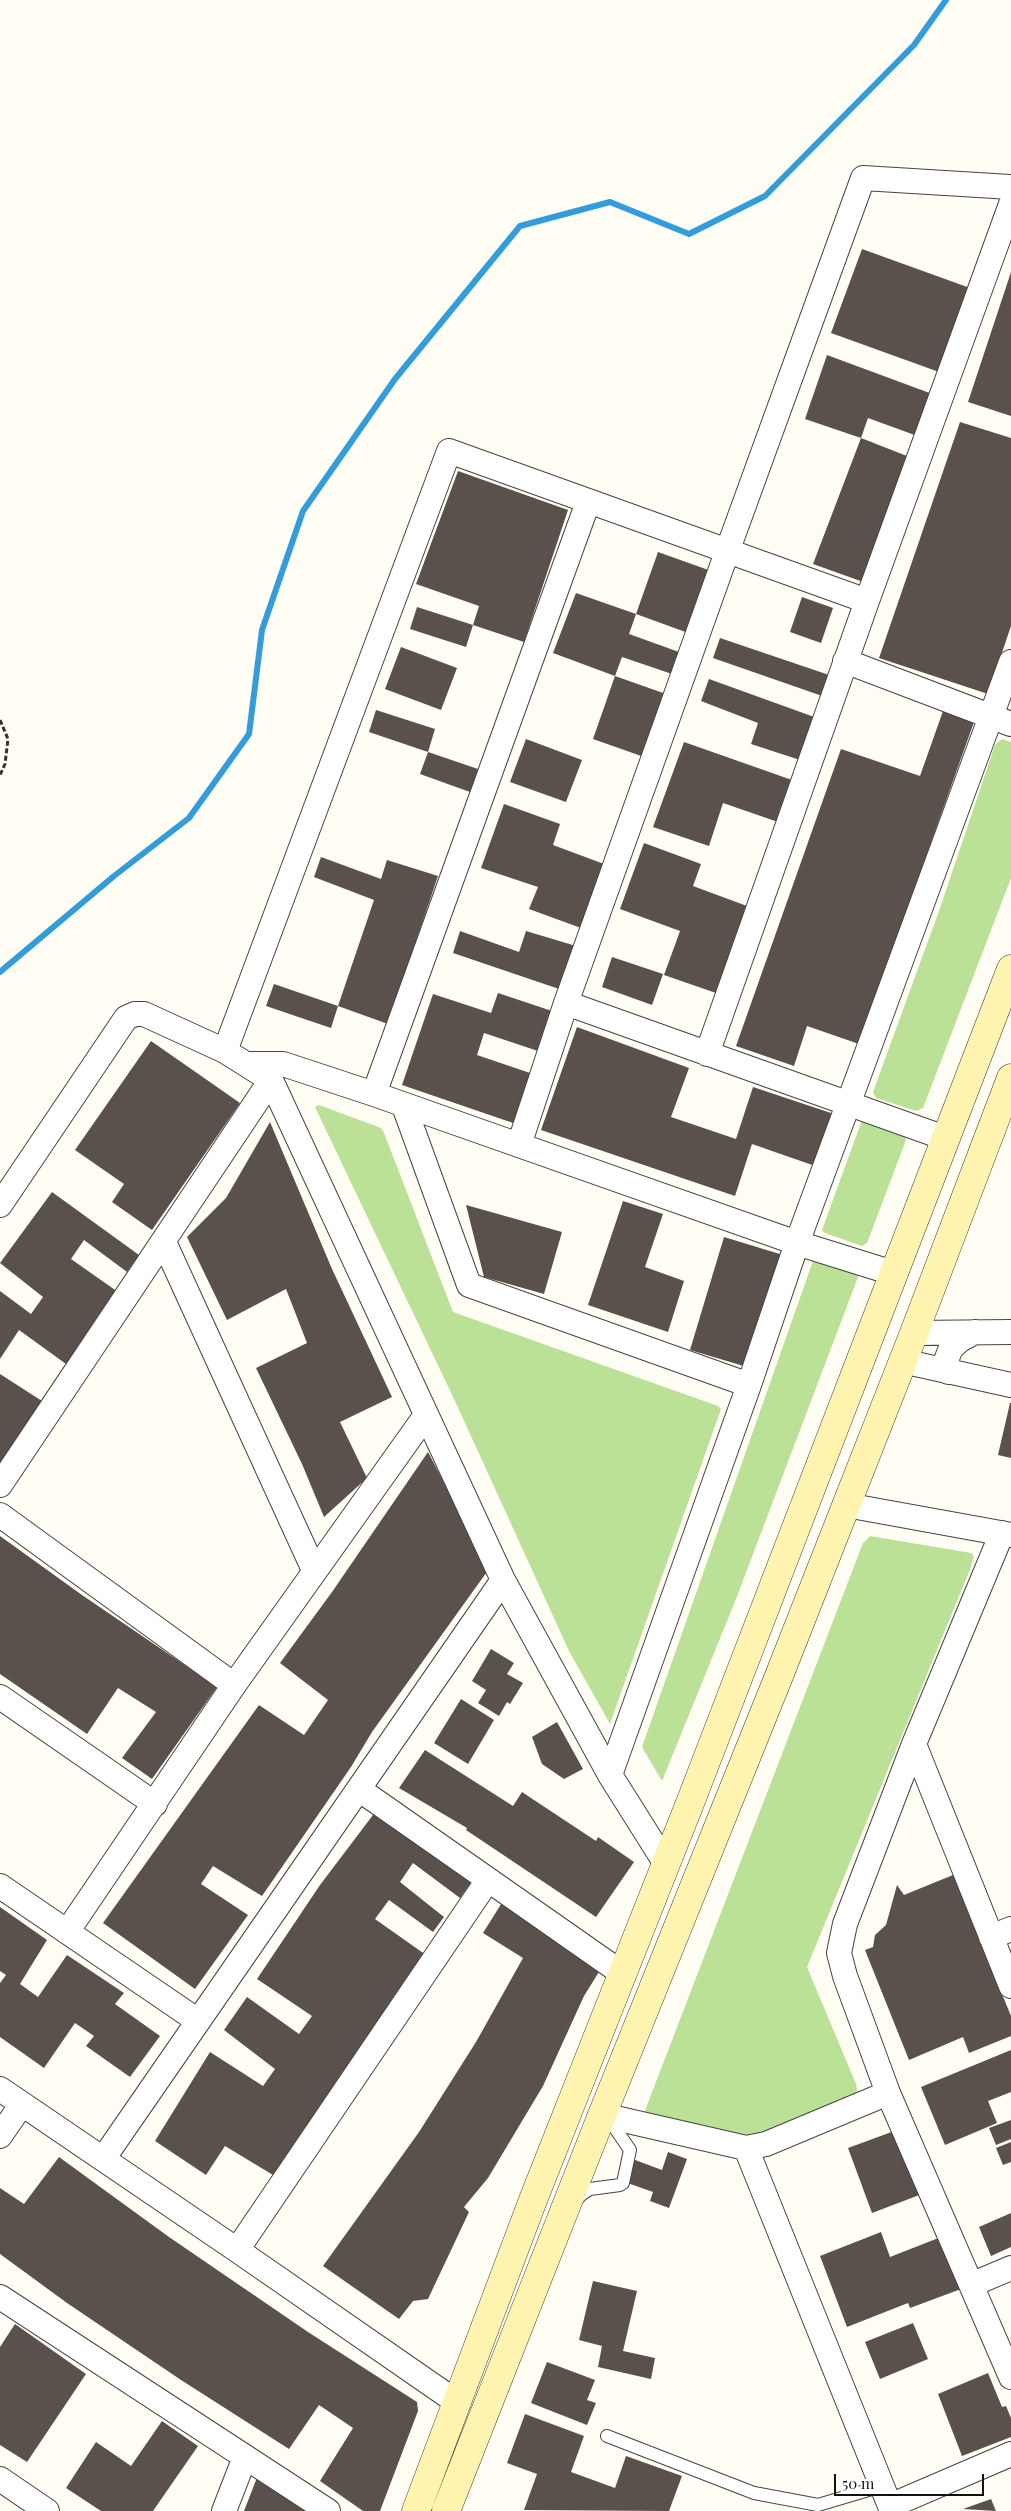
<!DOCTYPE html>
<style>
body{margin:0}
#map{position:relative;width:1011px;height:2511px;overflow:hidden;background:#fffdf4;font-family:"Playfair Display",serif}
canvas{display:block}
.scale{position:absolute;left:834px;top:2474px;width:150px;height:22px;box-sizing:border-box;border:2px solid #111;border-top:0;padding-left:6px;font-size:15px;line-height:18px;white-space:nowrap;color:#111;-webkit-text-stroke:4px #fff;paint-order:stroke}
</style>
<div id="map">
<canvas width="1011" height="2511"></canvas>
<div class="scale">50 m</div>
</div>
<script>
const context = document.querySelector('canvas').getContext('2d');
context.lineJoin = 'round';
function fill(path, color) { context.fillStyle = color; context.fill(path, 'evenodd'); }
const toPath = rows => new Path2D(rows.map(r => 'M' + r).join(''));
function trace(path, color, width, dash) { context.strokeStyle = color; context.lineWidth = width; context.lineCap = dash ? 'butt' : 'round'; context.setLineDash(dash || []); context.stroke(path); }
fill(toPath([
 [1002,739,1011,742,1011,878,923,1108,916,1111,876,1098,873,1092,939,911,995,745],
 [319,1105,381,1128,384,1133,453,1312,718,1406,721,1409,610,1724,569,1651,455,1401,315,1107],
 [862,1120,905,1135,906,1140,867,1243,862,1246,825,1233,822,1230],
 [814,1258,858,1274,858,1277,736,1599,662,1781,642,1747],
 [870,1536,971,1553,974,1556,971,1567,807,1967,856,2084,858,2095,759,2138,641,2121,863,1543]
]), '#bae196');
trace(toPath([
 [0,972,114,876,189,818,249,734,262,630,303,511,395,379,520,226,610,202,689,234,765,196,914,45,946,0]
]), '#339cda', 6);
fill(toPath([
 [862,249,970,288,939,372,831,333],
 [1011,272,1011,416,968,402],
 [827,355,935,395,920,437,868,418,861,438,912,458,866,583,813,564,861,438,805,419],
 [960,422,1011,438,1011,626,988,694,879,658],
 [458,471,568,510,524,642,473,625,466,647,410,629,417,607,473,625,479,606,416,584],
 [658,552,714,572,691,634,636,614],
 [576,593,636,614,629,634,679,652,672,674,622,657,615,676,553,653],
 [802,597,833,608,821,643,790,632],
 [720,638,832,676,825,697,713,658],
 [401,647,457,668,441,710,385,689],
 [615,676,666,694,644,757,593,739],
 [709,679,817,718,803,761,751,744,758,723,701,701],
 [376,710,435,729,428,752,369,732],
 [943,711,974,722,859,1044,807,1026,794,1066,736,1046,841,749,920,776],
 [526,739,582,760,566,802,510,782],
 [684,742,792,780,778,822,723,803,709,846,653,827],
 [428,752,478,769,470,792,420,774],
 [504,804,560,824,553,845,604,864,581,928,529,909,538,887,481,868],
 [644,843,701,864,693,886,747,906,716,993,664,975,680,931,620,909],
 [321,857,381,879,387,860,438,876,388,1024,338,1006,374,900,314,877],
 [460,931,519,952,526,931,576,946,562,990,453,953],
 [612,957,663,974,652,1005,602,987],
 [274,984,338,1006,331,1028,266,1006],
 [498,993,555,1012,541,1052,484,1033,477,1055,533,1074,516,1124,402,1085,433,994,491,1013],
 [577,1027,689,1068,671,1117,736,1139,753,1087,834,1114,818,1167,752,1144,735,1196,541,1130],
 [151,1041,240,1103,152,1230,112,1202,124,1184,75,1150],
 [270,1122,332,1269,392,1397,340,1422,367,1478,324,1517,302,1464,256,1368,307,1343,286,1289,227,1320,187,1237,226,1198],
 [52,1192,139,1255,127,1272,84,1240,71,1259,118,1292,66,1364,19,1330,0,1359,0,1291,31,1314,43,1297,0,1263],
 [623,1201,663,1214,645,1267,684,1281,668,1332,588,1305],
 [466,1205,562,1232,544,1294,484,1277],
 [724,1237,783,1255,747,1367,690,1350],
 [0,1374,42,1401,0,1464],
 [1010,1403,1011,1403,1011,1458,998,1455],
 [428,1452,489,1569,372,1732,351,1767,262,1896,213,1866,201,1884,248,1915,195,1989,103,1923,259,1705,304,1735,328,1700,280,1663,332,1592],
 [0,1536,82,1595,217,1687,152,1779,122,1758,156,1712,118,1688,87,1734,0,1674],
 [491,1649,514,1663,507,1674,523,1683,510,1704,507,1702,499,1716,478,1703,486,1690,472,1681],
 [461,1699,494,1720,468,1764,434,1743],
 [557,1722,583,1769,564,1779,542,1764,532,1737],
 [425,1750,513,1806,522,1792,596,1841,598,1837,634,1862,596,1917,466,1830,467,1828,399,1788],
 [376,1811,472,1881,460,1898,413,1863,400,1882,444,1917,433,1932,389,1900,375,1919,426,1955,273,2175,225,2146,206,2175,155,2141,210,2052,263,2086,275,2069,224,2030,247,1997,299,2034,312,2016,257,1979,320,1885],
 [953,1875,1011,2016,1011,2036,969,2053,963,2037,909,2060,865,1950,873,1947,875,1935,886,1925,897,1885,904,1895],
 [503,1901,602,1967,584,1996,543,2086,488,2178,464,2207,469,2212,428,2299,413,2301,399,2319,323,2266,419,2132,476,2042,523,1958,483,1933],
 [0,1907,47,1940,20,1984,38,1997,67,1955,124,1993,115,2004,160,2036,130,2077,86,2046,94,2036,75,2023,44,2068,0,2037,0,1983,6,1975,0,1971],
 [1011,2050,1011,2092,988,2101,997,2123,945,2145,921,2087],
 [1011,2120,1011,2139,996,2145,989,2128],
 [897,2130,922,2194,872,2213,848,2148],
 [1011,2142,1011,2162,1003,2165,996,2148],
 [668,2152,687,2159,669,2208,650,2201,653,2192,619,2180,627,2157,662,2170],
 [59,2157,169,2237,308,2332,417,2402,418,2411,380,2511,363,2511,320,2481,353,2428,319,2405,289,2449,181,2380,67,2303,0,2254,0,2188,24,2204],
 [1011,2213,1011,2247,991,2256,979,2227],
 [881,2232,890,2257,941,2237,961,2289,910,2308,908,2303,847,2327,820,2256],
 [593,2281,637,2291,623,2351,655,2358,651,2379,598,2367,602,2346,579,2340],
 [913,2323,928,2359,880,2379,865,2342],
 [15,2324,86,2374,27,2462,0,2445,0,2347],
 [547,2362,595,2380,587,2400,596,2403,587,2425,531,2403],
 [988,2373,1002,2407,1006,2406,1011,2418,1011,2437,962,2456,938,2394],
 [525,2414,584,2436,571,2472,615,2488,626,2456,682,2476,669,2511,524,2510,537,2474,507,2463],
 [162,2421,198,2446,153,2511,101,2511,66,2488,96,2442,131,2466],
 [258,2475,309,2511,244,2511],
 [991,2499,996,2511,963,2509]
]), '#5b514c');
const service = toPath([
 [574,2202,582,2194,590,2189,620,2185,623,2183,630,2150,615,2128,613,2117],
 [607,2436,754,2493,818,2505,882,2486]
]);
const minor = toPath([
 [845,661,1011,724],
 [566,1003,945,1138],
 [225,1051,449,451,867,601],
 [707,1054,867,601,1011,204],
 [248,1064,283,1064,374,1094,797,1243,893,1273],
 [374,1094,588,502],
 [404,1106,469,1285,749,1385],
 [519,1145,566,1003,727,552,863,178,1011,187],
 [0,1205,126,1018,135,1014,144,1014,225,1051,271,1080,503,1580,610,1775,666,1864],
 [164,1242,314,1570],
 [914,1333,1011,1332],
 [902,1361,1011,1385],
 [948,1372,947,1358,951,1348,960,1340,975,1332],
 [0,1485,271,1080],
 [846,1505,1011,1535],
 [0,1515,234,1685],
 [1002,1533,914,1744,845,1924,839,1953,845,1976,888,2093,1011,2377],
 [0,1697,155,1804],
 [914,1744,1011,1986],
 [610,1775,749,1385,797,1243,1011,662],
 [360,1790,623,1974],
 [0,1886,198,2021],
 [67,1932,234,1685,426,1415],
 [991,1937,1011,1929],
 [0,2089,237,2250,458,2403],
 [602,2115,746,2148,766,2144,888,2093],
 [0,2136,22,2104],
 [746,2148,892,2511],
 [103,2159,503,1580],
 [237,2250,488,1880],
 [973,2284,1011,2268],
 [0,2297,328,2511],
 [0,2479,47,2511],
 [890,2506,1011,2454],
 [224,2511,245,2457]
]);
const secondary = toPath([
 [416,2511,533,2200,692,1798,1011,969],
 [446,2511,602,2115,779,1676,914,1333,1011,1078]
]);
trace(service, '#444', 14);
trace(minor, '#444', 26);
trace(secondary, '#333', 29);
trace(toPath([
 [0,720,8,739,5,764,0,775]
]), '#333', 3, [5, 2.5]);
trace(service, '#fff', 12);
trace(minor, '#fff', 24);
trace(secondary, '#fff4af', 28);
</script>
